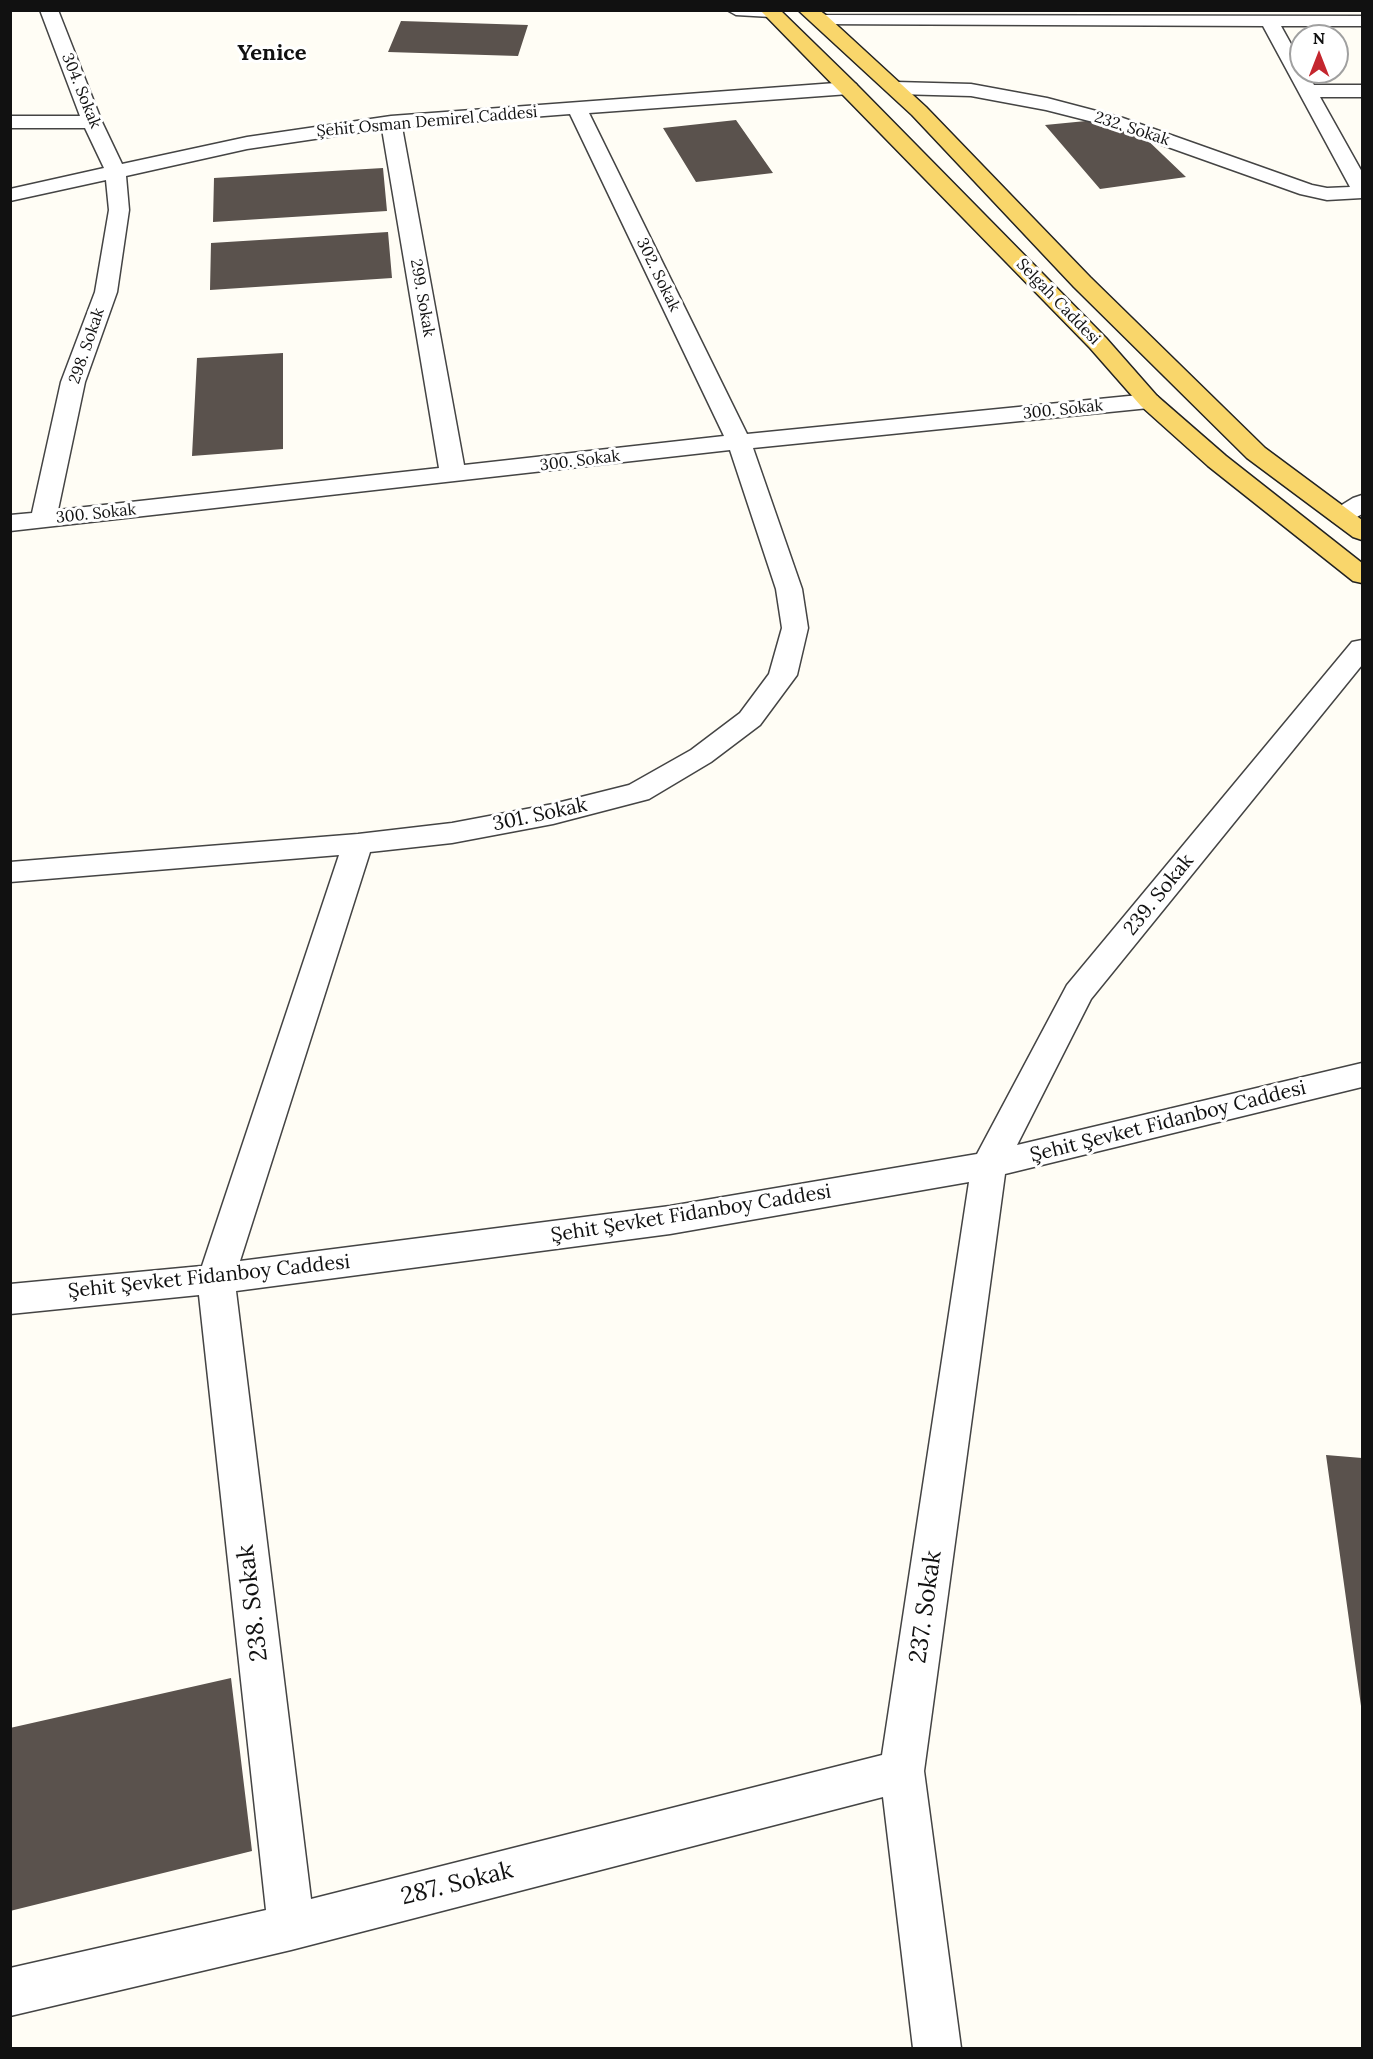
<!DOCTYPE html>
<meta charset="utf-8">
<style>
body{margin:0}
#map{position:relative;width:1373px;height:2059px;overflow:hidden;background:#fffdf5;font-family:Lora,serif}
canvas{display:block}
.frame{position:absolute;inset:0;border:12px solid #111;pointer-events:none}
.north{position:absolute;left:1289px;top:24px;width:60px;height:60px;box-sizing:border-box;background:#fff;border:2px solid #a0a0a0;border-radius:50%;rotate:0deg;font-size:16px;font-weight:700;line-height:24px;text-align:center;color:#111}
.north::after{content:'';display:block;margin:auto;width:21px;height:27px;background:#c4262e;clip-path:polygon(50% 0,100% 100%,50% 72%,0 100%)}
</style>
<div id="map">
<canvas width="1373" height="2059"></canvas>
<div class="frame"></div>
<div class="north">N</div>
</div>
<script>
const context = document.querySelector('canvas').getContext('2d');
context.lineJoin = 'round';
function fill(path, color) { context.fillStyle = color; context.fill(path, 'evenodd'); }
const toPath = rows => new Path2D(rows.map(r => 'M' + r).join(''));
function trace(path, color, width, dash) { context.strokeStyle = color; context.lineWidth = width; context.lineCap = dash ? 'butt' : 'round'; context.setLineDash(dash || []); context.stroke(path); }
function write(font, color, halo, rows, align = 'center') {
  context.font = font + ' Lora,serif'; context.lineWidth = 6; context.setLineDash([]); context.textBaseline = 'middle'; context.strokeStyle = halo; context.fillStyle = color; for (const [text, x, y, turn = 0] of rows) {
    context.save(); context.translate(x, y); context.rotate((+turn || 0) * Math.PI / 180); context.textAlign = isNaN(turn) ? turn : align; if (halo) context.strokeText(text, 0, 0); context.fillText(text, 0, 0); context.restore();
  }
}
fill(toPath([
 [401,21,528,25,518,56,388,52],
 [736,120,773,173,696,182,663,128],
 [1086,121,1140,133,1186,177,1100,189,1045,125],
 [383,168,387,211,213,222,214,178],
 [388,232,392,278,210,290,211,243],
 [283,353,283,449,192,456,197,358],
 [1326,1455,1362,1458,1362,1706,1361,1706],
 [231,1678,252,1851,10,1911,10,1728]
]), '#5a524d');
const minor = toPath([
 [40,10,58,10,102,122,122,164,247,137,391,116,849,82,856,84,858,88,856,92,849,94,589,113,747,434,1149,394,1157,396,1161,401,1157,406,1149,408,753,448,802,589,808,628,797,675,760,725,711,762,649,799,553,824,452,843,370,852,240,1261,670,1206,977,1154,1067,985,1352,642,1362,640,1362,665,1091,999,1017,1145,1362,1063,1362,1087,1005,1174,924,1771,961,2048,913,2048,883,1797,291,1950,10,2016,10,1968,266,1910,199,1295,10,1314,10,1284,202,1266,339,855,10,882,10,862,358,834,452,823,553,804,629,785,691,750,740,713,769,674,782,628,776,589,730,450,10,531,10,515,32,513,61,382,95,292,109,210,106,180,10,201,10,189,104,168,85,128,10,128,10,116,80,116,40,10],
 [570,114,724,436,464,465,402,127,570,114],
 [382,129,439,468,58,510,85,382,117,292,129,210,126,176,247,149,382,129],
 [969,1182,882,1755,311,1899,236,1291,670,1234,969,1182],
 [727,10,779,10,780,12,777,16,771,17,736,15,727,10],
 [821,15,1362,16,1362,26,1281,26,1301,62,1301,72,1307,72,1314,85,1362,85,1362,97,1320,97,1362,172,1362,198,1327,200,1300,194,1109,126,1046,110,971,96,896,94,889,92,887,88,889,84,896,82,971,84,1047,98,1123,118,1312,185,1327,188,1350,187,1263,26,815,24,812,20,815,16,821,15],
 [1362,495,1362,514,1350,521,1341,524,1332,521,1328,516,1332,511,1353,498,1362,495]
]);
const major = toPath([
 [760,10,780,10,856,84,1106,338,1157,396,1226,456,1362,563,1362,583,1353,581,1208,466,1141,406,1090,348,760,10],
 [798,10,819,10,827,16,926,107,1090,277,1265,448,1362,520,1362,540,1353,537,1247,458,1074,287,912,115,798,10]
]);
trace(minor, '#444', 3);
trace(major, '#222', 3);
fill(minor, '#fff');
fill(major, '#f9d66b');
write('16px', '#111', '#fff', [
 ["304. Sokak",81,91,68],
 ["Şehit Osman Demirel Caddesi",427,122,-5],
 ["232. Sokak",1132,129,18],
 ["302. Sokak",658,275,64],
 ["299. Sokak",422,298,80],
 ["Selgah Caddesi",1058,302,46],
 ["298. Sokak",87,346,-71],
 ["300. Sokak",1063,410,-6],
 ["300. Sokak",580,461,-7],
 ["300. Sokak",96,514,-6]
]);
write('20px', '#111', '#fff', [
 ["301. Sokak",540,815,-12],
 ["239. Sokak",1159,895,-51],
 ["Şehit Şevket Fidanboy Caddesi",1168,1122,-14],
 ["Şehit Şevket Fidanboy Caddesi",691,1214,-9],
 ["Şehit Şevket Fidanboy Caddesi",209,1277,-6]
]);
write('bold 22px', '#111', '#fff', [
 ["Yenice",272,54]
]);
write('24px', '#111', '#fff', [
 ["238. Sokak",253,1603,-97],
 ["237. Sokak",926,1607,-82],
 ["287. Sokak",457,1884,-14]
]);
</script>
